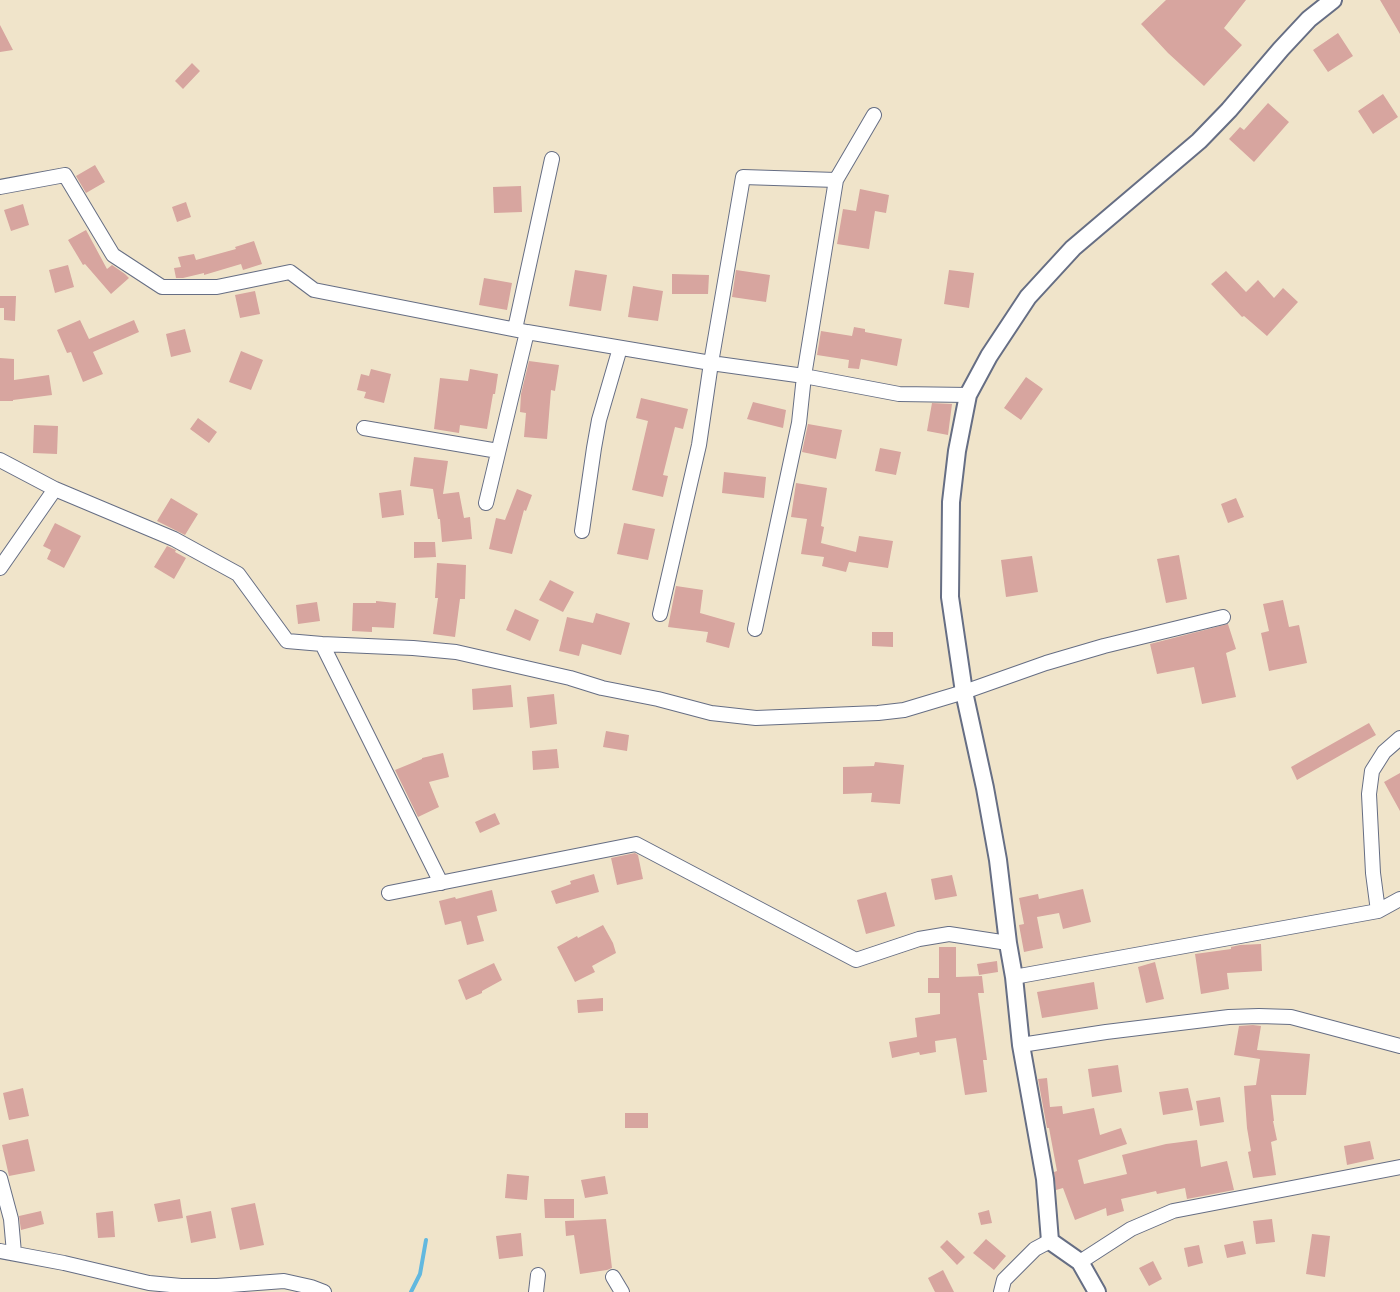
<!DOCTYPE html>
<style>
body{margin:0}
canvas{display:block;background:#f0e4ca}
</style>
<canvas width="1400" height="1292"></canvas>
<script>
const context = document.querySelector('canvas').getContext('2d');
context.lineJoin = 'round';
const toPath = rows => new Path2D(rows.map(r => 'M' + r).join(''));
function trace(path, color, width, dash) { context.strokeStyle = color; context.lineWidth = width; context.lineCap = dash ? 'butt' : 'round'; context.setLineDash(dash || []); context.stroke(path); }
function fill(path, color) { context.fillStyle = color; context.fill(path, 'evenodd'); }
trace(toPath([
 [411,1292,420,1274,426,1240]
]), '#62b8df', 4);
fill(toPath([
 [1166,0,1246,0,1224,28,1242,45,1204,86,1168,53,1141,24],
 [1380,0,1400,0,1400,34],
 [0,25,13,50,0,52],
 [1338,33,1353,56,1328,72,1313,50],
 [192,63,200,71,183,89,175,81],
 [1383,94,1398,117,1373,134,1358,111],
 [1268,103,1289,122,1254,162,1229,139,1240,127,1244,130],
 [95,165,105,182,86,193,76,176],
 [521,186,522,212,494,213,493,187],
 [860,189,889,195,886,213,875,211,869,249,837,244,843,209,856,211],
 [186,202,191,217,177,222,172,207],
 [23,204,29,225,11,231,4,210],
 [86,230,107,269,112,265,125,274,129,278,111,294,85,264,83,265,68,240],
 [254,241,262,264,243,270,241,264,204,275,204,273,183,278,176,278,174,268,181,267,178,257,194,254,196,260,236,249,235,247],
 [68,265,74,287,55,293,49,270],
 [575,270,607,275,601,311,569,306],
 [736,270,770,275,766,302,732,297],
 [949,270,974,273,969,308,944,304],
 [1226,271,1246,292,1258,280,1274,298,1283,288,1298,302,1267,336,1244,316,1242,317,1211,284],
 [672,274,709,275,708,294,672,294],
 [484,278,512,283,507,310,479,305],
 [633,286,663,291,658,321,628,317],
 [255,291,260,314,240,318,235,295],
 [0,296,16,296,15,321,4,320,4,308,0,308],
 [80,320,89,339,134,320,139,332,93,352,103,374,83,382,71,352,67,353,57,330],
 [854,327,865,329,865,332,902,339,897,366,861,359,859,369,848,368,849,360,817,355,821,331,852,336],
 [185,329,191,352,171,357,166,334],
 [241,351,263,360,251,390,229,382],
 [0,358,14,359,14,380,49,375,52,395,13,400,13,401,0,401],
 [529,361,559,365,555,391,551,390,547,439,524,437,526,413,520,412,521,394],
 [371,369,391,374,384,403,364,398,366,392,357,390,361,374,369,376],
 [470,369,498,374,495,394,493,394,487,429,460,425,459,433,434,429,440,378,468,381],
 [1026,377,1043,389,1021,420,1004,408],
 [641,398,688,409,683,429,675,427,663,475,668,476,663,497,632,490,648,421,636,418],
 [753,402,786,410,783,428,747,419],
 [932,403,952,404,948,435,927,431],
 [198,418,217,432,209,443,190,429],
 [808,424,842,430,836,459,802,452],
 [34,425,58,426,57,454,33,453],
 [880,448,901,452,896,475,875,471],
 [414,457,448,461,443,494,459,492,464,518,470,517,472,539,442,542,440,519,438,519,433,489,410,486],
 [724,472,766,477,764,498,722,493],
 [796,483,827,488,821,526,824,527,821,543,856,552,859,536,893,541,888,568,849,562,846,572,822,566,824,557,801,554,807,519,791,517],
 [517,489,532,495,526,511,524,510,512,554,489,549,496,518,505,520],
 [401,490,404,515,382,518,379,493],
 [171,498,198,514,185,535,157,521],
 [1236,498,1244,517,1228,523,1221,504],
 [55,523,81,536,64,568,47,559,51,550,43,546],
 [624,523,655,529,648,560,617,554],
 [414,542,435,542,436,557,414,558],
 [167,546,176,550,175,552,186,558,174,579,154,567],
 [1179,555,1187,599,1166,603,1157,559],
 [1032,556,1038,592,1006,597,1001,560],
 [437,563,466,565,465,599,460,599,455,637,433,634,438,598,435,598],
 [550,580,574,592,563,612,539,600],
 [676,586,703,590,700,613,735,623,729,648,706,642,708,632,668,627],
 [1283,600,1289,627,1299,625,1307,663,1269,671,1261,633,1269,631,1263,604],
 [376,601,396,603,394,628,372,627,372,632,352,631,353,603,376,603],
 [317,602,320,621,298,624,296,605],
 [515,609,539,620,530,641,506,630],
 [596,613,630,623,621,655,582,644,579,656,559,651,567,617,593,623],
 [1228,624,1236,649,1226,653,1236,697,1202,704,1194,667,1157,674,1150,644],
 [872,632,893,632,893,647,872,646],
 [511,685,513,707,473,710,472,689],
 [554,694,557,724,530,728,527,697],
 [1369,723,1376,735,1297,780,1291,767],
 [606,731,629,735,627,751,603,747],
 [557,749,559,768,533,770,532,751],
 [443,753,449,777,429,782,439,807,418,817,395,770,422,759,422,758],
 [875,762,904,765,900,804,871,802,872,793,843,794,843,767,874,766],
 [1400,773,1400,811,1384,782],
 [495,813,500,824,480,833,475,822],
 [635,853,638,855,643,879,617,885,611,858],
 [594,874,599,892,556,904,551,891,571,884,570,881],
 [952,875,957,896,935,900,931,879],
 [1083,889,1091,922,1063,929,1059,913,1037,917,1043,948,1024,952,1019,925,1024,924,1019,898,1038,894,1039,899],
 [492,890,497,911,477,916,484,941,467,945,461,921,445,925,439,901,455,897,456,899],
 [886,892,895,926,866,934,857,900],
 [603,925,613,943,616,953,592,966,595,972,575,982,557,947,577,936,578,938],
 [1261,944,1262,971,1227,973,1229,989,1201,994,1195,954,1231,949,1231,947,1240,945],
 [939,947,956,947,956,977,982,976,984,993,978,993,987,1060,983,1060,987,1092,965,1095,956,1038,935,1041,936,1052,920,1055,919,1052,892,1058,889,1042,917,1037,915,1018,940,1014,940,993,928,993,928,978,939,978],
 [997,961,998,972,979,975,977,964],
 [1155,962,1164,999,1146,1003,1138,967],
 [494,963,502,980,482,991,482,993,466,1000,458,980],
 [1094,982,1098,1009,1042,1018,1037,992],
 [603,998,603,1011,578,1013,577,1000],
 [1253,1025,1261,1026,1257,1050,1310,1054,1306,1095,1271,1095,1274,1121,1273,1121,1277,1140,1271,1142,1276,1175,1253,1178,1248,1152,1251,1151,1247,1128,1244,1086,1256,1085,1260,1059,1234,1055,1239,1026],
 [1118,1065,1122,1092,1092,1097,1088,1069],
 [1047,1078,1050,1107,1062,1106,1063,1114,1094,1108,1100,1135,1121,1128,1127,1144,1078,1160,1084,1184,1127,1174,1122,1155,1166,1144,1197,1140,1201,1167,1227,1161,1234,1190,1187,1199,1185,1188,1157,1194,1156,1191,1121,1199,1124,1211,1107,1216,1106,1208,1075,1220,1063,1188,1056,1190,1054,1172,1057,1171,1049,1128,1047,1128,1038,1079],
 [23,1088,29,1116,9,1120,3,1093],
 [1188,1088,1193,1110,1163,1115,1159,1092],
 [1220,1097,1224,1122,1200,1126,1196,1101],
 [625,1113,648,1113,648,1128,625,1128],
 [28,1139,35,1171,9,1176,2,1145],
 [1370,1141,1374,1159,1347,1165,1344,1146],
 [507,1174,529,1176,527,1200,505,1198],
 [605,1176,608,1194,585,1198,581,1180],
 [180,1199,183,1218,158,1222,154,1204],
 [544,1199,574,1199,574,1218,545,1218],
 [255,1203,264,1245,240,1250,231,1208],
 [989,1210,992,1223,981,1225,978,1213],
 [41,1211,44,1224,21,1230,19,1216],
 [113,1211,115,1237,98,1238,96,1213],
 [211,1211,216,1238,191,1243,186,1216],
 [606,1219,612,1268,607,1270,580,1274,574,1235,566,1236,565,1221],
 [1272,1219,1275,1242,1256,1244,1253,1221],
 [521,1233,523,1256,499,1259,496,1236],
 [1312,1234,1330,1236,1325,1277,1306,1274],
 [986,1239,1006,1256,994,1270,973,1253],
 [947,1240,965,1257,957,1265,940,1247],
 [1243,1241,1246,1254,1227,1258,1224,1245],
 [1199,1245,1203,1263,1188,1267,1184,1248],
 [1153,1261,1162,1279,1149,1286,1139,1268],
 [943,1270,954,1292,935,1292,928,1278]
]), '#d7a59f');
const minor = toPath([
 [0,187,65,175,113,255,162,287,217,287,290,272,314,290,527,332,711,363,804,376,899,394,968,395],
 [515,329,552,159],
 [364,428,498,451],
 [0,460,55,489,174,539,238,574,287,641,322,644,413,648,456,652,570,678,602,688,658,699,711,713,756,718,878,713,904,710,964,692,1046,663,1104,646,1223,617],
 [486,503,527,332],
 [582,531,594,448,599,420,620,348],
 [0,568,55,489],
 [660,614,699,445,711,363,743,177,836,180],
 [755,629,799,423,804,376,836,180,874,115],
 [322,644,441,883],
 [389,893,636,844,856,960,919,939,949,934,1008,943],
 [1378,911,1373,873,1369,794,1372,771,1384,752,1400,738],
 [1014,977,1378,911,1400,899],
 [1021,1045,1106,1032,1229,1017,1259,1016,1291,1017,1400,1046],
 [0,1178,11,1219,14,1253],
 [0,1251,64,1263,149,1283,181,1286,217,1286,284,1281,311,1287,324,1292],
 [1080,1262,1131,1229,1173,1211,1400,1167],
 [613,1277,622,1292],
 [536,1292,538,1275],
 [1001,1292,1004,1280,1035,1249,1050,1241]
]);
const tertiary = toPath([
 [1097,1292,1080,1262,1050,1241,1045,1179,1021,1045,1014,977,1008,943,998,860,985,788,964,692,950,597,951,502,957,451,968,395,989,356,1028,297,1073,248,1199,141,1229,110,1281,49,1309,19,1333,0]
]);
trace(minor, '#666e84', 16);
trace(tertiary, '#666e84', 20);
trace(minor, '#fff', 14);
trace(tertiary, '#fff', 16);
</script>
